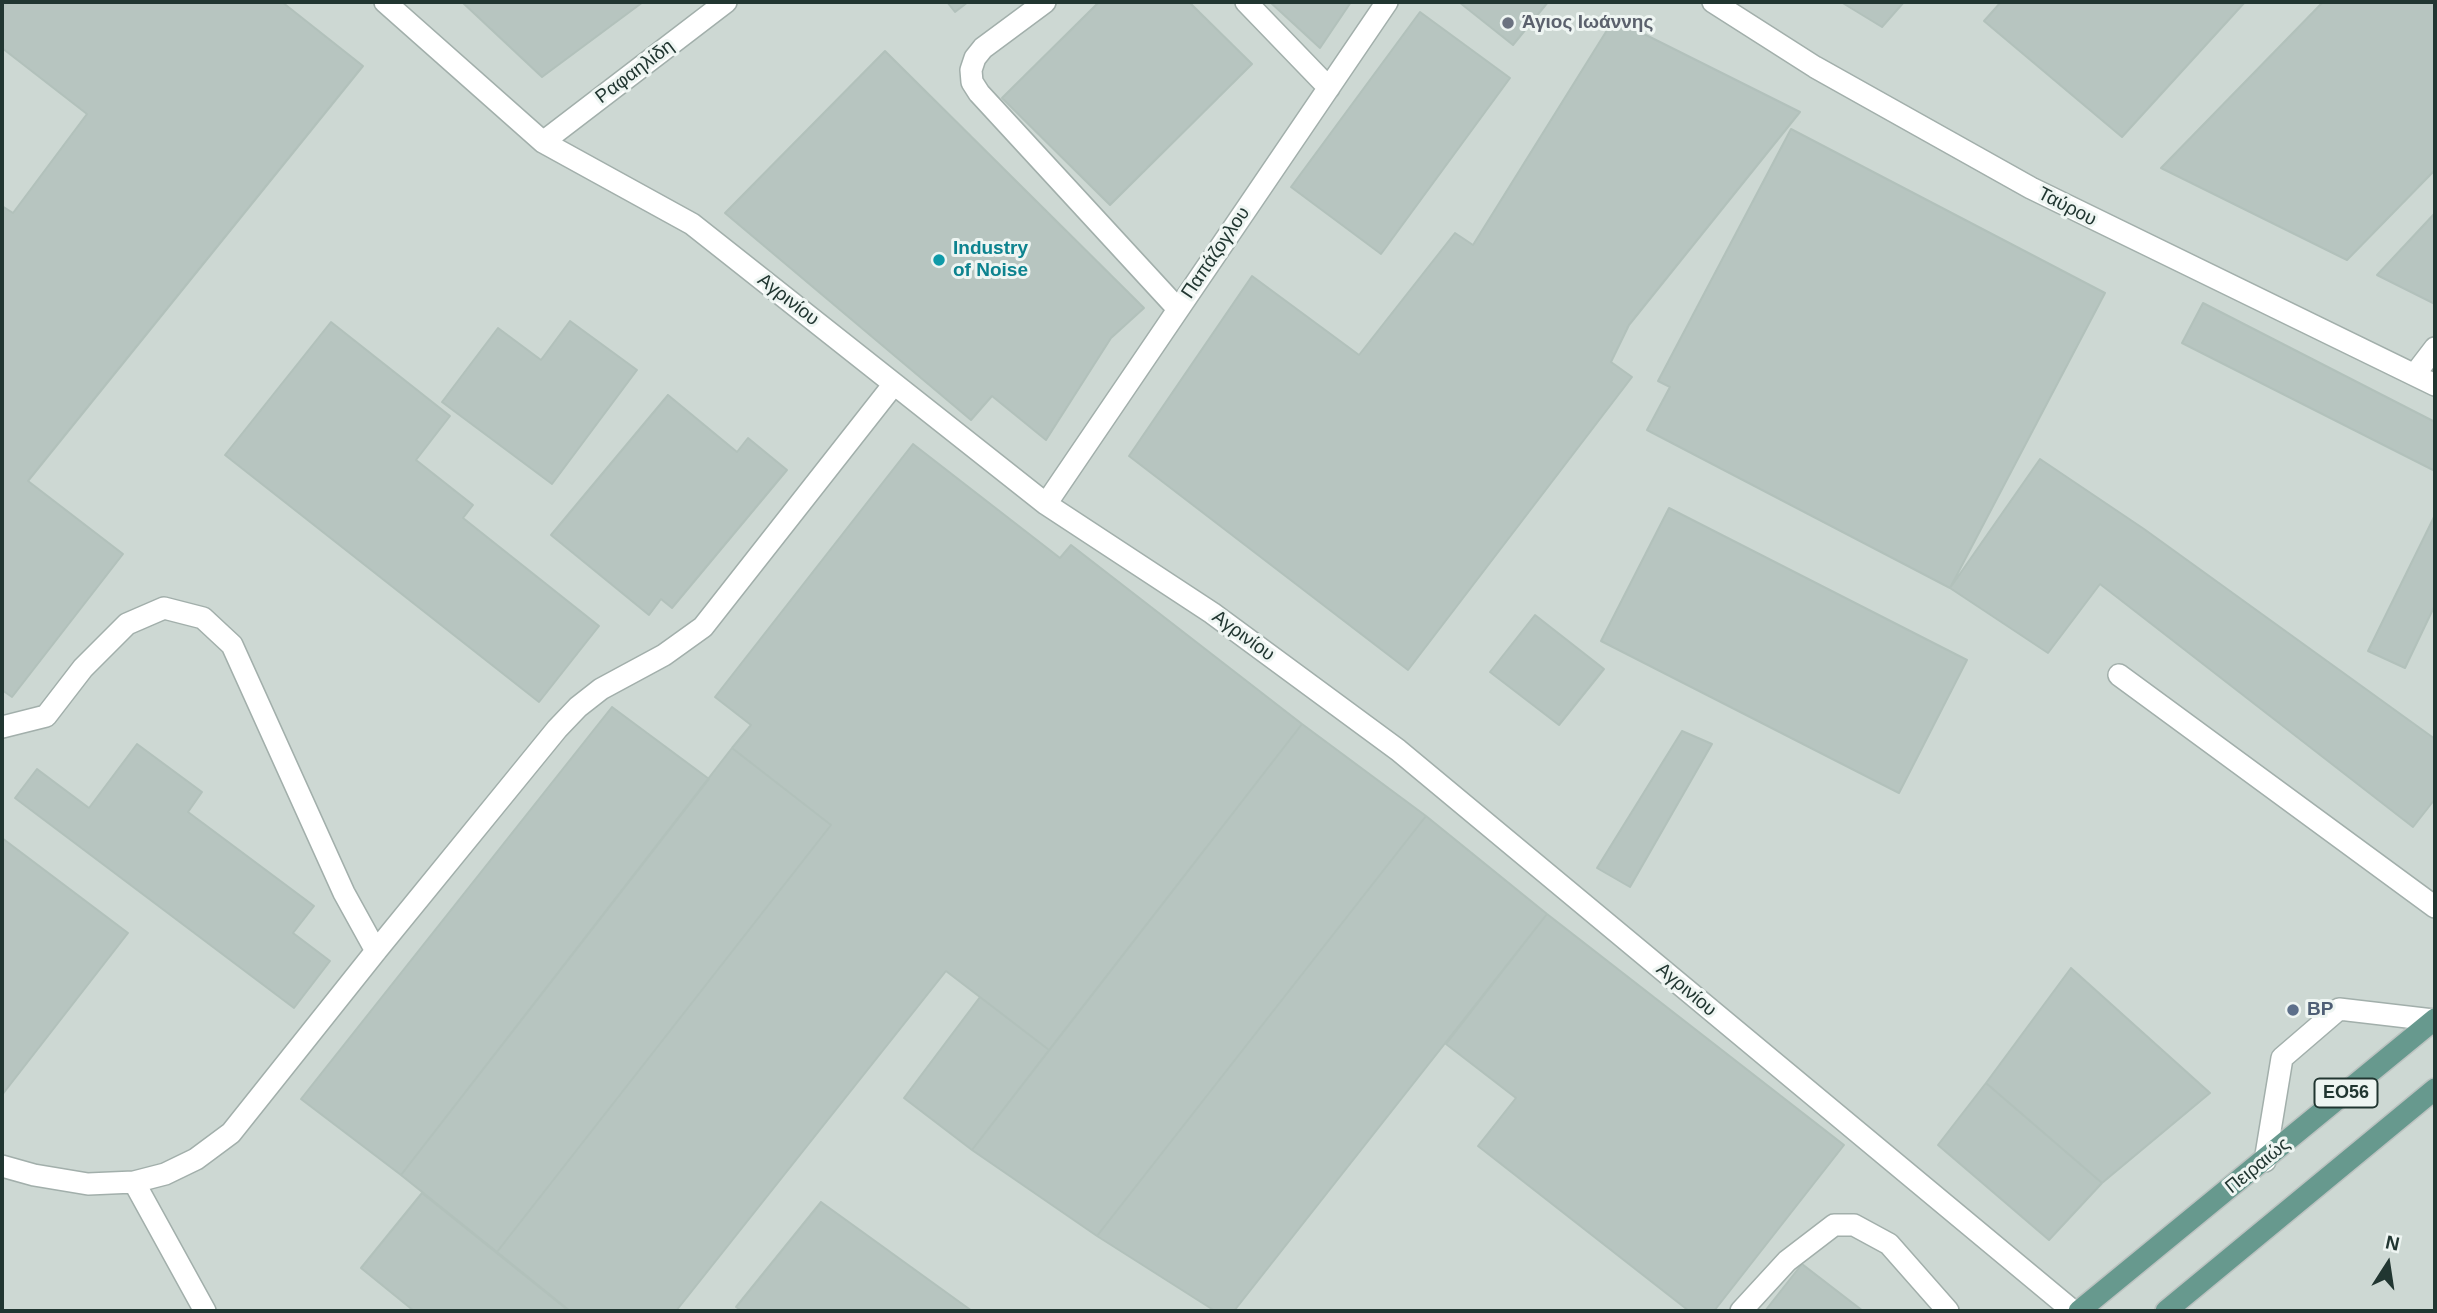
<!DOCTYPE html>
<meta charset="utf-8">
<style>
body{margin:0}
#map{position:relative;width:2437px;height:1313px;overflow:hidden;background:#dee8e4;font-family:Helvetica,sans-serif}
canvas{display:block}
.frame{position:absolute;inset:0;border:4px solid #213631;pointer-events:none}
.north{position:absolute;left:2353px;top:1229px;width:70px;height:70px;-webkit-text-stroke:5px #eef5f2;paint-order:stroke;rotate:12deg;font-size:19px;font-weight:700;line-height:28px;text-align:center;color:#213631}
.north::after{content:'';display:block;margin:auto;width:24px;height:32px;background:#213631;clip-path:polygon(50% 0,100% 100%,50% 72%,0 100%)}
</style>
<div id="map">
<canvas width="2437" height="1313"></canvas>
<div class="frame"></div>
<div class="north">N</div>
</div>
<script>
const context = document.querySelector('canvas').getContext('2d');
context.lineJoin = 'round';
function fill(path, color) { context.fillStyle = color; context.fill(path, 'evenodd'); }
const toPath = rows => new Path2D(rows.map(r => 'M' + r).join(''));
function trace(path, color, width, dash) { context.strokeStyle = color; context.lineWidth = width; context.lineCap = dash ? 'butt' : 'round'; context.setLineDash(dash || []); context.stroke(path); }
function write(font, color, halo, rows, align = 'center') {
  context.font = font + ' Helvetica,sans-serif'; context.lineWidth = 6; context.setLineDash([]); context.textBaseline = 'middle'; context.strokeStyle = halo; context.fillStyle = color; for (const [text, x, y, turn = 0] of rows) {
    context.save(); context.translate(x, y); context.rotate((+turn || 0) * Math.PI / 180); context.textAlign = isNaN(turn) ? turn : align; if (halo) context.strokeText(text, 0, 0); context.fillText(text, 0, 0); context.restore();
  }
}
fill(toPath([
 [2,2,2435,2,2435,1311,2,1311]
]), '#cdd8d3');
const building = toPath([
 [2,2,282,2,363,66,28,481,123,554,12,697,2,690,2,206,13,213,87,114,2,48,2,2],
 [462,2,643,2,542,77,462,2],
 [947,2,968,2,955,12,947,2],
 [1099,2,1189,2,1252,64,1110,205,1002,98,1099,2],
 [1270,2,1351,2,1320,48,1270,2],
 [1459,2,1548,2,1513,45,1459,2],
 [1841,2,1904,2,1882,27,1841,2],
 [2001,2,2245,2,2122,137,1984,21,2001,2],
 [2323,2,2435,2,2435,170,2347,260,2161,168,2323,2],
 [1420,12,1510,78,1381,254,1291,187,1420,12],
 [1614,19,1800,112,1629,325,1611,362,1632,377,1408,670,1129,456,1252,276,1359,355,1455,233,1473,245,1614,19],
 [885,51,1144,308,1111,338,1046,440,992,396,971,420,725,213,885,51],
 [1791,129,2105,293,1950,588,1647,430,1670,387,1658,381,1791,129],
 [2435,213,2435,304,2377,275,2435,213],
 [2203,303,2435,422,2435,471,2182,343,2203,303],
 [570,321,637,370,552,484,442,402,498,328,541,360,570,321],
 [331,322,450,416,416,460,473,505,463,518,599,626,539,702,225,455,331,322],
 [668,395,737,452,748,438,787,470,672,608,661,599,649,615,551,535,668,395],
 [913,444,1060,558,1071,545,1302,724,1049,1050,946,971,676,1311,570,1311,497,1252,831,825,732,748,751,725,715,697,913,444],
 [2040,459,2144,529,2435,739,2435,799,2413,827,2100,584,2048,653,1950,588,2040,459],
 [1669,508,1967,660,1899,793,1601,641,1669,508],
 [2435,515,2435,605,2405,668,2368,651,2435,515],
 [1535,615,1604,669,1559,725,1490,672,1535,615],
 [612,707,709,779,401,1175,301,1099,612,707],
 [1302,724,1426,816,1097,1236,972,1150,1302,724],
 [1682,731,1712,744,1630,887,1597,868,1682,731],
 [137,744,202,792,188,812,314,906,293,933,330,961,294,1008,15,798,37,769,89,808,137,744],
 [732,748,831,825,497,1252,401,1175,732,748],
 [1426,816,1547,914,1234,1311,1215,1311,1097,1236,1426,816],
 [2,838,128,933,2,1095,2,838],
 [1547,914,1844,1145,1714,1311,1689,1311,1478,1146,1516,1098,1446,1044,1547,914],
 [2071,968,2210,1093,2102,1183,1986,1083,2071,968],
 [980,997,1049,1050,972,1150,904,1098,980,997],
 [1986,1083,2102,1183,2049,1240,1938,1145,1986,1083],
 [422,1193,569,1311,414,1311,361,1268,422,1193],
 [821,1202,972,1311,742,1311,736,1307,821,1202],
 [1802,1264,1863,1311,1765,1311,1802,1264]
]);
fill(building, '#b7c5c0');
trace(building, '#b2c1bb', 2);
const minor = toPath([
 [385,2,543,142,692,224,1046,504,1212,613,1398,750,2073,1311],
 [1045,2,983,48,975,58,971,70,972,82,979,93,1178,309],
 [1246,2,1329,88],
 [1713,2,1815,67,2031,188,2435,385],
 [543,142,726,2],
 [2415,374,2435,348],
 [1046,504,1387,2],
 [2119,675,2435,907],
 [2,727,46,716,83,668,127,624,164,608,203,618,232,645,344,893,376,951],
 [2265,1161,2282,1058,2339,1009,2433,1020],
 [2,1166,34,1175,88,1184,134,1182,165,1174,196,1159,231,1133,376,951,557,729,578,707,601,689,664,655,703,627,894,384],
 [134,1182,205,1311],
 [1741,1311,1787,1261,1834,1225,1854,1225,1889,1244,1948,1311]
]);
const major = toPath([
 [2079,1311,2435,1019],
 [2166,1311,2435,1089]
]);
trace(minor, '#a2afab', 24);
trace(major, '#bcc3c1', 24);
trace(minor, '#fff', 21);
trace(major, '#67998e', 21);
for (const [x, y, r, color] of [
 [1508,23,7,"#6b7280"],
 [939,260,7,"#0f9aa8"],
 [2293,1010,7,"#5c6f8a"]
]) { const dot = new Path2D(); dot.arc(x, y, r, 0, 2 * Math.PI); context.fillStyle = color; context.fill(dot); trace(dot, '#eef5f2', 2.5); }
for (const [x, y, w] of [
 [2346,1093,63]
]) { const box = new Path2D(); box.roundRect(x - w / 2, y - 14.5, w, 29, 5); context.fillStyle = '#eef5f2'; context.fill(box); trace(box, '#213631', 2); }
write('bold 18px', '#213631', null, [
 ["ΕΟ56",2346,1093]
]);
write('bold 19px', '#5b616d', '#eef5f2', [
 ["Άγιος Ιωάννης",1522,23]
], 'left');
write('19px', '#213631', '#eef5f2', [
 ["Ραφαηλίδη",635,72,-37],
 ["Ταύρου",2067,207,27],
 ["Παπάζογλου",1216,253,-56],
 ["Αγρινίου",788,300,38],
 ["Αγρινίου",1243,636,36],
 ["Αγρινίου",1686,990,40],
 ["Πειραιώς",2258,1166,-39]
]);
write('bold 19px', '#0d838f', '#eef5f2', [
 ["Industry",953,249],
 ["of Noise",953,271]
], 'left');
write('bold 19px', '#4e5e75', '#eef5f2', [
 ["BP",2307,1010]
], 'left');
</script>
